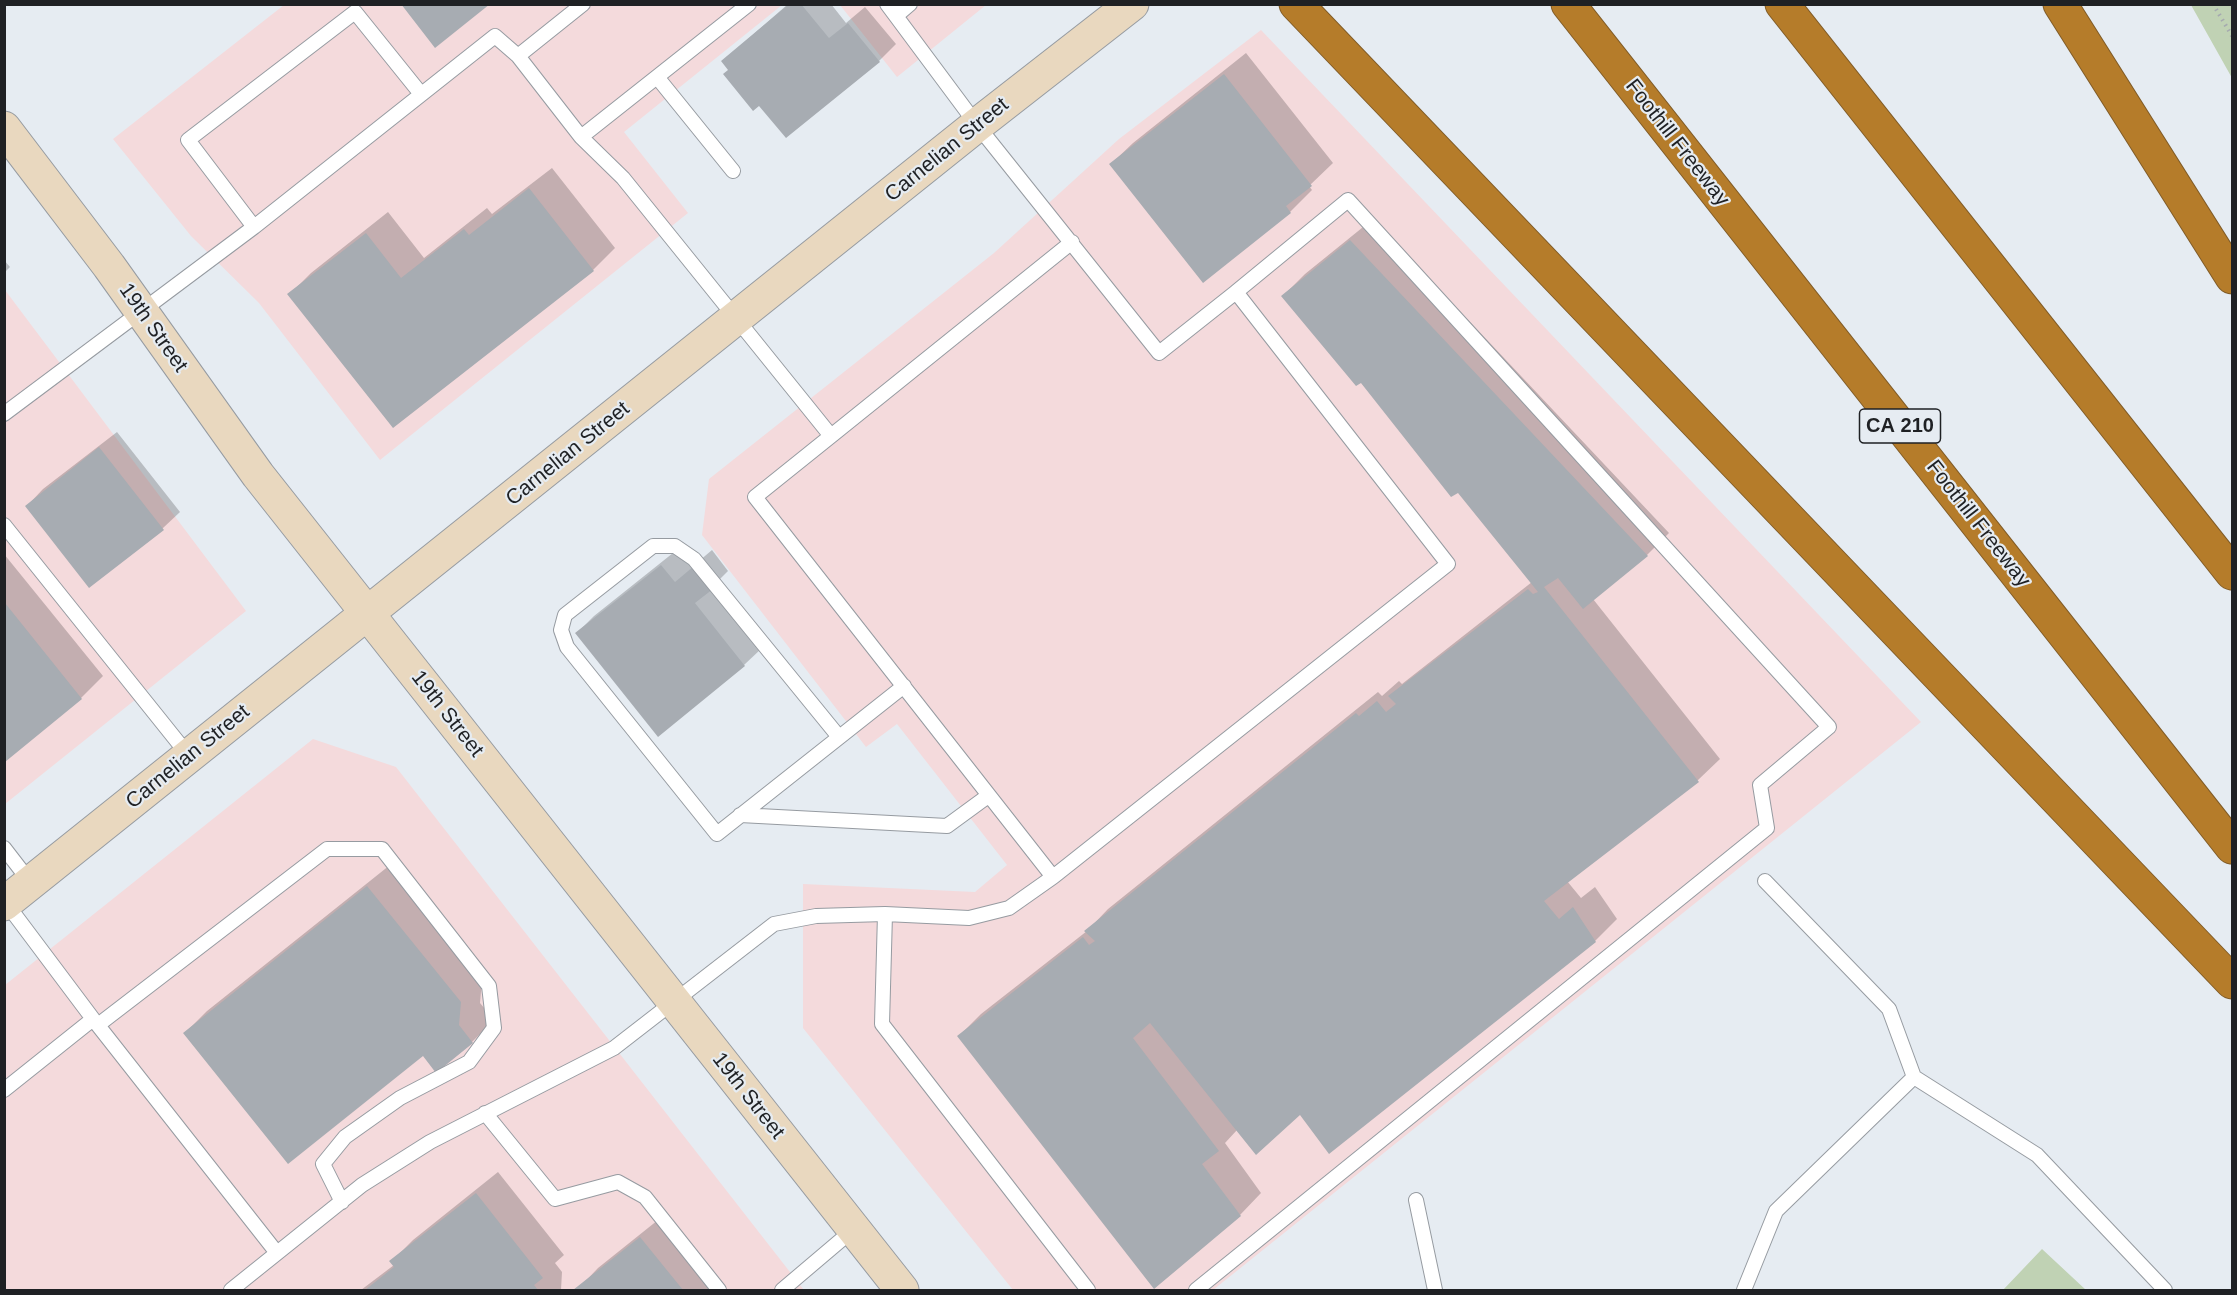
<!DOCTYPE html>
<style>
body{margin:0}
#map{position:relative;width:2237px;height:1295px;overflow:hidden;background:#e6ecf2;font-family:Arial,sans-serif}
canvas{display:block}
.frame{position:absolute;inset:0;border:6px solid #1f2124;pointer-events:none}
</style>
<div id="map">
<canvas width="2237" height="1295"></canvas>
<div class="frame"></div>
</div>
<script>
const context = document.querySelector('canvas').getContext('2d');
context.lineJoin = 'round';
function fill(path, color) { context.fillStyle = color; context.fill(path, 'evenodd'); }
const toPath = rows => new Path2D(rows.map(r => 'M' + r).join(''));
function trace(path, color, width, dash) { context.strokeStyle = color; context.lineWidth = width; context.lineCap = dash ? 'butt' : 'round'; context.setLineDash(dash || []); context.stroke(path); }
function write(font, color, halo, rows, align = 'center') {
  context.font = font + ' Arial,sans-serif'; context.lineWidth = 4.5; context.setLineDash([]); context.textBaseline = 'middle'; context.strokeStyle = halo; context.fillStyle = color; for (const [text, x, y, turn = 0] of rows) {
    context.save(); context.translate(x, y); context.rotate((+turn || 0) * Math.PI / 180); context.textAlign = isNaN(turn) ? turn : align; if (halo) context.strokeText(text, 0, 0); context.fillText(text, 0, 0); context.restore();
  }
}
fill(toPath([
 [284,5,782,5,624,132,688,213,380,460,259,303,191,236,113,139],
 [840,5,986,5,897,77],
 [1261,30,1921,722,1213,1290,1013,1290,803,1028,803,884,975,892,1007,865,897,724,866,747,702,535,709,479,994,253,1119,139],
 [5,290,246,611,5,804],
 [313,739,396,767,804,1290,5,1290,5,985]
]), '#f4dadc');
fill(toPath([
 [2191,5,2232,5,2232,78],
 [2042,1249,2086,1290,2003,1290]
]), '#c0d2b4');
fill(toPath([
 [788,4,831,4,846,23,865,7,896,44,879,61,730,69,723,61],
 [1246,53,1333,163,1309,186,1312,190,1290,212,1111,164,1133,143],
 [552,168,615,248,593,270,289,295,311,273,388,212,424,258,487,208,492,214],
 [1373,219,1669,533,1647,555,1593,599,1720,759,1698,780,1567,881,1581,898,1595,887,1617,919,1595,941,1329,1152,1300,1113,1237,1130,1225,1143,1261,1193,1240,1215,959,1036,981,1014,1087,931,1108,909,1378,692,1382,696,1399,681,1402,684,1532,582,1459,491,1283,296,1305,274],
 [4,260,10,267,4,273],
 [117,432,180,512,163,528,89,586,27,506,43,489],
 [678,549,692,567,712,550,728,571,712,587,761,649,744,665,577,633,594,616],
 [4,554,103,676,81,698,4,760],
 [390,865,482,980,480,1003,494,1020,472,1042,423,1054,185,1033,207,1011],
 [498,1172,564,1255,555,1263,562,1272,561,1290,361,1290,394,1265,391,1262,413,1240],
 [663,1216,722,1290,577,1290,598,1268]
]), '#0003');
fill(toPath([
 [401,4,490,4,435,48],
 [789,4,801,4,829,38,848,23,880,62,786,138,759,106,753,111,723,74,728,70,721,61],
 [1224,74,1312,186,1286,206,1291,213,1203,283,1109,164],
 [529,188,594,271,393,428,287,294,366,233,401,278,464,229,469,235],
 [1350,240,1648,556,1583,609,1558,578,1544,587,1699,782,1544,901,1559,919,1573,907,1596,942,1329,1154,1300,1115,1256,1155,1150,1023,1133,1038,1219,1151,1202,1164,1241,1216,1154,1289,957,1036,1083,937,1089,945,1095,941,1084,931,1356,713,1359,716,1377,701,1386,712,1396,704,1388,696,1528,589,1533,594,1538,592,1458,493,1451,497,1361,383,1356,386,1281,296],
 [99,447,164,530,89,588,25,506],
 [661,565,675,582,694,566,713,589,695,603,745,666,658,737,575,633],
 [5,603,82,699,5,762],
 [367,886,461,1002,459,1025,473,1043,436,1073,423,1056,288,1164,183,1033],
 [476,1193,543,1278,534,1285,538,1290,365,1290,394,1267,389,1261],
 [640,1237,683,1290,573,1290]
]), '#a7acb2');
const service = toPath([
 [749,4,581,137,623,178,831,436,755,497,1053,877,1448,564,1236,292,1348,200,1829,727,1760,785,1767,828,1196,1290],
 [887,4,977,125,1159,353,1236,292],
 [896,16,910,4],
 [518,56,581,137],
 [657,77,733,171],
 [254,227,188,140,355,12,421,94],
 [4,414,254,227,495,36,518,56,583,4],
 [831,436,1072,242],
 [4,525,189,756],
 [839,737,694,559,675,546,653,546,565,615,561,630,567,647,717,834,904,686],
 [740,815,947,826,988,796],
 [4,848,31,883],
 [1765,881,1889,1009,1914,1077,2037,1155,2165,1290],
 [6,903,93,1019],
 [885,914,882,1024,1088,1290],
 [98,1025,327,849,382,849,489,986,494,1028,469,1062,400,1098,345,1137,323,1164,342,1202],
 [4,1090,93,1019,277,1253],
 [485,1113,555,1199,618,1182,645,1197,719,1290],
 [1416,1200,1435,1290],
 [231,1290,362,1185,430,1142,614,1048,774,924,816,916,885,914,969,918,1009,908,1053,877],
 [782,1290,854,1229],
 [1744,1290,1776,1211,1914,1077]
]);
const secondary = toPath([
 [4,128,109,266,258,475,902,1290],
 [4,904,977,125,1132,4]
]);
const motorway = toPath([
 [1296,4,2232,982],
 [1568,4,2232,847],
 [1782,4,2232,573],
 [2060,4,2232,277]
]);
trace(service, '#969ba1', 16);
trace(secondary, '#969ba1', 35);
trace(motorway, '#805c28', 35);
trace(toPath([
 [2213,4,2232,36]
]), '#a5aaaf', 4, [1.5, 4.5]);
trace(service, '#fff', 14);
trace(secondary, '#e9d8bf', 33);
trace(motorway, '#b57c2a', 33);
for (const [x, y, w] of [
 [1900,426,81]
]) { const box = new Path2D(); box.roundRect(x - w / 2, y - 17, w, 34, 4.5); context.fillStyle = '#e6ecf2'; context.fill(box); trace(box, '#1f2124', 1.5); }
write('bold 20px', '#1f2124', null, [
 ["CA 210",1900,426]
]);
write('21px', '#1f2124', '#e6ecf2', [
 ["Foothill Freeway",1677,143,52],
 ["Carnelian Street",947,150,-39],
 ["19th Street",153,328,55],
 ["Carnelian Street",568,454,-39],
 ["Foothill Freeway",1978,524,52],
 ["19th Street",447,714,52],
 ["Carnelian Street",188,757,-39],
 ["19th Street",748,1096,52]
]);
</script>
